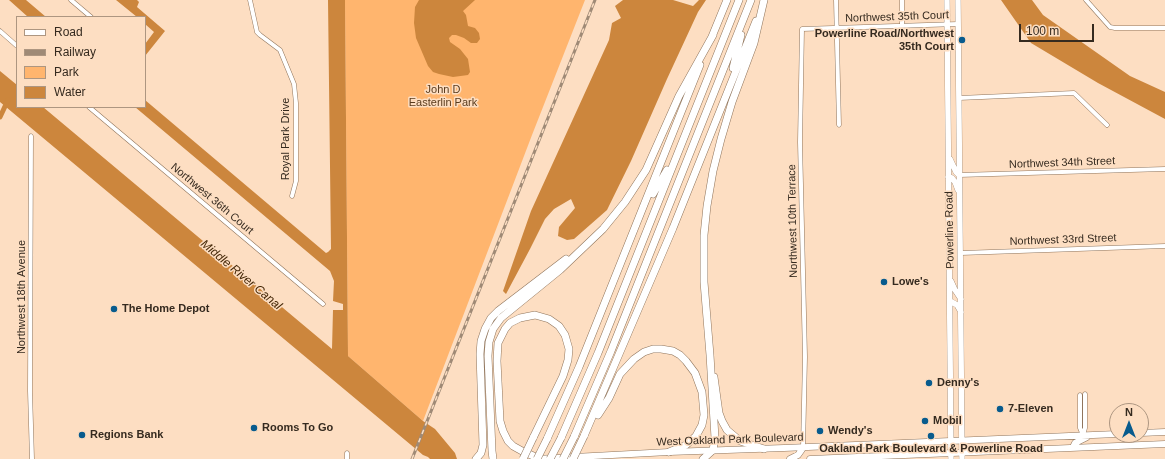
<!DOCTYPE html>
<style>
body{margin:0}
#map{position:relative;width:1165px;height:459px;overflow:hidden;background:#fddec2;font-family:Arial,sans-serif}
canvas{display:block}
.legend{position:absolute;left:16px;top:16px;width:130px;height:92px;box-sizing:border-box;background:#fddec2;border:1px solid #ad9681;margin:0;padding:5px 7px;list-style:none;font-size:12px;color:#352a1f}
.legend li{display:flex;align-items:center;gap:8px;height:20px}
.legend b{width:20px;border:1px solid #ad9681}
.north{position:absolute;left:1109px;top:403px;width:40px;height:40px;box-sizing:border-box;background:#fddec2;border:1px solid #ad9681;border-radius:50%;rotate:0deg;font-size:11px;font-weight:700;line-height:16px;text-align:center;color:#352a1f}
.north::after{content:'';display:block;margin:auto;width:14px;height:18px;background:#085b8d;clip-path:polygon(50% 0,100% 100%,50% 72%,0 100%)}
.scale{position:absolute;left:1019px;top:24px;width:75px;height:18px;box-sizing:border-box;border:2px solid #352a1f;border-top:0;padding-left:5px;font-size:12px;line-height:14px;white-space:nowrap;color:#352a1f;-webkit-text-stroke:3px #fddec2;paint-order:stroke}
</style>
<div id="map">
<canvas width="1165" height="459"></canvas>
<ul class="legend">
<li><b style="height:5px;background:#fff"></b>Road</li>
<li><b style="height:5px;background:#9f8a76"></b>Railway</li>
<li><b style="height:11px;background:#ffb56e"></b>Park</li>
<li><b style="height:11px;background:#cc863d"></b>Water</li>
</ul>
<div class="north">N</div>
<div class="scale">100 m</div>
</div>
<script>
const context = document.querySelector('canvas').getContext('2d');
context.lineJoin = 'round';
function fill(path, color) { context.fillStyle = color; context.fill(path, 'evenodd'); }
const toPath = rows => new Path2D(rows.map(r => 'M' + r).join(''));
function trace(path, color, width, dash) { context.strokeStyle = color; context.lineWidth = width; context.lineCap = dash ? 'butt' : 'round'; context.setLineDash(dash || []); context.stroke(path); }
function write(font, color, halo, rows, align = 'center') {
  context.font = font + ' Arial,sans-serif'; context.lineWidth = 3; context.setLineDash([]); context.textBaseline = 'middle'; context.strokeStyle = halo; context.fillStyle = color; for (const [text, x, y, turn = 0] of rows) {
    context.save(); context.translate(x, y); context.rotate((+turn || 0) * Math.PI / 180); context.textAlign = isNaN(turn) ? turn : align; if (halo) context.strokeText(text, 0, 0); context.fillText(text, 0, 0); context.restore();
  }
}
fill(toPath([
 [345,0,585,0,532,135,423,421,348,356]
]), '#ffb56e');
fill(toPath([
 [9,0,26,0,46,17,28,17],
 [116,0,137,0,139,2,137,7,165,31,145,56,145,44,154,32,145,24,145,17,137,17],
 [328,0,345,0,348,356,423,421,435,429,455,453,457,459,430,459,428,457,423,455,0,102,0,71,17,85,17,107,43,107,332,349,333,310,343,310,343,304,333,301,334,281,330,271,135,107,145,107,145,100,326,253,328,252,331,249],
 [419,0,475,0,463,11,466,15,468,26,475,28,479,33,480,39,477,43,471,43,464,38,456,35,452,35,449,38,450,42,460,49,468,59,470,72,468,75,453,77,439,74,433,72,428,66,416,38,414,23,415,7],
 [623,0,673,0,693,6,699,0,706,0,698,12,667,79,631,161,607,210,574,239,567,240,558,236,559,227,575,208,571,199,554,209,545,219,530,249,506,294,503,291,531,211,609,40,612,23,621,18,615,6],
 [1001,0,1032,0,1043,15,1130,76,1165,92,1165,119,1098,83,1031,43]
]), '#cc863d');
trace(toPath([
 [0,117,8,100]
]), '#cc863d', 5);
const street = toPath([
 [71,0,91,17],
 [250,0,257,32,260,35,280,50,294,84,296,103,296,181,292,196],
 [836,0,839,125],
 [902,0,902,26],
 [1086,0,1110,27,1115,28,1165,28],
 [0,31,17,46],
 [959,98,1074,93,1107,125],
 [89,107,323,304],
 [31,136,30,391,32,459],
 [959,175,1165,169],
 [961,253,1165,246],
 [1080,395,1080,428,1083,435],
 [1083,436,1085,428,1085,394],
 [803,448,805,357,800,142,802,29,958,24],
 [347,453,347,459]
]);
const secondary = toPath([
 [947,0,951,459],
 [958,0,962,459],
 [950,159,956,172,959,175],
 [948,177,952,178,955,182,958,190],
 [951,281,955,290,961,299],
 [950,301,957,305,961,312]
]);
const primary = toPath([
 [1141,433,1165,432],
 [1073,447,1075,443,1087,437],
 [536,459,669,452,784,448,1117,434],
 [790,459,798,455,803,448],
 [810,459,1165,444]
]);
const highway = toPath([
 [711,39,727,0],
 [733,68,741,35],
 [653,194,667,170],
 [714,377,719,413,722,421,727,430,740,441,764,449],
 [598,415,609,398,620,374,634,359,644,352,653,349,661,349,673,351,680,355,686,361,695,373,702,392,704,415,702,425,696,436,686,445,669,452],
 [584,436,673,228,756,21],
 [574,437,611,351,751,0],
 [533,438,563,376,568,360,569,349,565,335,559,326,549,319,535,315,520,318,510,323,505,329,498,343,497,361,500,421,503,431,508,441,513,446,522,451,540,459],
 [561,438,598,353,739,0],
 [547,439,579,367,700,65],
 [476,459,481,453,483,445,480,354,481,341,485,329,491,318,498,311,566,259],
 [493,459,492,451,488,356,489,342,493,329,501,318,560,270,603,229,625,202,646,170,679,96,713,35],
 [703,459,713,450,715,438,710,355,704,282,704,235,707,206,713,171,721,139,732,102,754,43,764,0]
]);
trace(street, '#90755c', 5);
trace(secondary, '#90755c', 6);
trace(primary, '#90755c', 7);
trace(highway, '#90755c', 8);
trace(street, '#fff', 4);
trace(secondary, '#fff', 5.5);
trace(primary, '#fff', 6);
trace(highway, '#fff', 7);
const rail = toPath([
 [412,459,595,0]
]);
trace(rail, '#9f8a76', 3);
trace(rail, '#fddec2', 1.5, [4.5]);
const highwayBridge = toPath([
 [523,459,533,438],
 [537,459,547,439],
 [550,459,561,438],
 [563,459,574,437],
 [573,459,584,436]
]);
trace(highwayBridge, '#90755c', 8, []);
trace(highwayBridge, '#fff', 7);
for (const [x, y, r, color] of [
 [962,40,4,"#085b8d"],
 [884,282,4,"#085b8d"],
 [114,309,4,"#085b8d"],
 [929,383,4,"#085b8d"],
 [1000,409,4,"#085b8d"],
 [925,421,4,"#085b8d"],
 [254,428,4,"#085b8d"],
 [820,431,4,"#085b8d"],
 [82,435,4,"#085b8d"],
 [931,436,4,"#085b8d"]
]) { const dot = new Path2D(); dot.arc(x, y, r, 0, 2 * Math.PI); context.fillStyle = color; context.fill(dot); trace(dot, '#fddec2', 1.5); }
write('11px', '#352a1f', '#fddec2', [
 ["Northwest 35th Court",897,17,-2],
 ["Royal Park Drive",286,139,-90],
 ["Northwest 34th Street",1062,163,-2],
 ["Northwest 36th Court",212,199,40],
 ["Northwest 10th Terrace",793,221,-91],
 ["Powerline Road",950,230,-91],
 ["Northwest 33rd Street",1063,240,-2],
 ["Northwest 18th Avenue",22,297,-90],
 ["West Oakland Park Boulevard",730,440,-2]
]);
write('bold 11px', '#352a1f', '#fddec2', [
 ["Powerline Road/Northwest",954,34,"right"],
 ["35th Court",954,47,"right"],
 ["Lowe's",892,282],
 ["The Home Depot",122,309],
 ["Denny's",937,383],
 ["7-Eleven",1008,409],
 ["Mobil",933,421],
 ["Rooms To Go",262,428],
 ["Wendy's",828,431],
 ["Regions Bank",90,435],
 ["Oakland Park Boulevard & Powerline Road",931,449,"center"]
], 'left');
write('11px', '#593b1d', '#fddec2', [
 ["John D",443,90],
 ["Easterlin Park",443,103]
]);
write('italic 12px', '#442707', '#fddec2', [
 ["Middle River Canal",241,275,40]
]);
</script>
